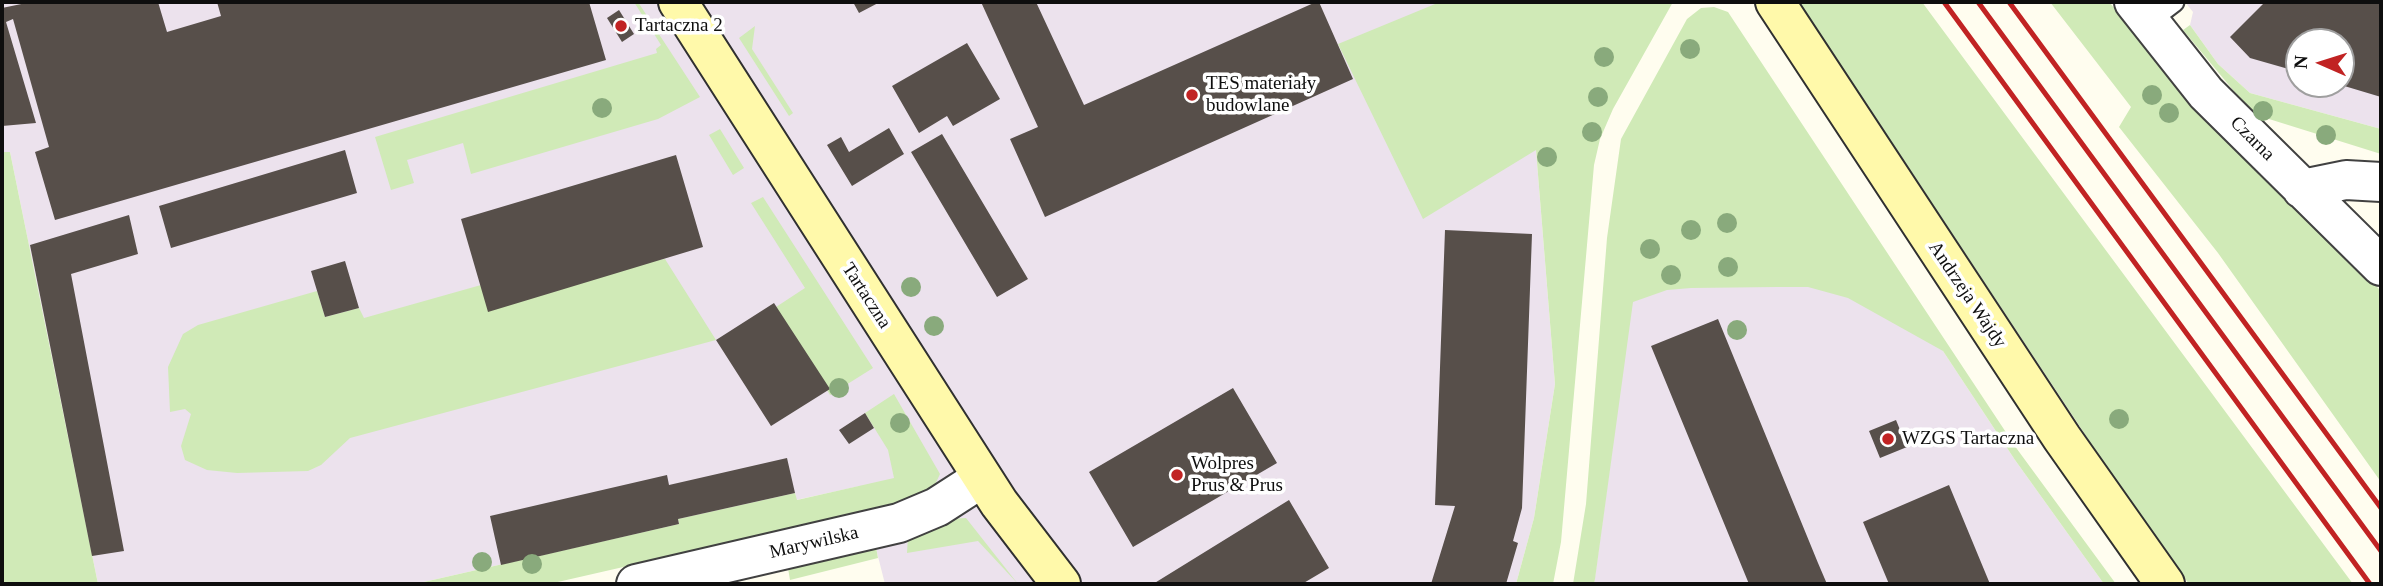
<!DOCTYPE html>
<meta charset="utf-8">
<style>
body{margin:0}
#map{position:relative;width:2383px;height:586px;overflow:hidden;background:#fffdef;font-family:"Times New Roman",serif}
canvas{display:block}
.frame{position:absolute;inset:0;border:4px solid #0e0e0e;pointer-events:none}
.north{position:absolute;left:2285px;top:28px;width:70px;height:70px;box-sizing:border-box;background:#fff;border:2px solid #9f9f9f;border-radius:50%;rotate:273deg;font-size:19px;font-weight:700;line-height:28px;text-align:center;color:#0e0e0e}
.north::after{content:'';display:block;margin:auto;width:24px;height:32px;background:#c12323;clip-path:polygon(50% 0,100% 100%,50% 72%,0 100%)}
</style>
<div id="map">
<canvas width="2383" height="586"></canvas>
<div class="frame"></div>
<div class="north">N</div>
</div>
<script>
const context = document.querySelector('canvas').getContext('2d');
context.lineJoin = 'round';
function fill(path, color) { context.fillStyle = color; context.fill(path, 'evenodd'); }
const toPath = rows => new Path2D(rows.map(r => 'M' + r).join(''));
function trace(path, color, width, dash) { context.strokeStyle = color; context.lineWidth = width; context.lineCap = dash ? 'butt' : 'round'; context.setLineDash(dash || []); context.stroke(path); }
function write(font, color, halo, rows, align = 'center') {
  context.font = font + ' "Times New Roman",serif'; context.lineWidth = 7; context.setLineDash([]); context.textBaseline = 'middle'; context.strokeStyle = halo; context.fillStyle = color; for (const [text, x, y, turn = 0] of rows) {
    context.save(); context.translate(x, y); context.rotate((+turn || 0) * Math.PI / 180); context.textAlign = isNaN(turn) ? turn : align; if (halo) context.strokeText(text, 0, 0); context.fillText(text, 0, 0); context.restore();
  }
}
fill(toPath([
 [2,2,1597,2,1536,150,1555,384,1534,518,1516,584,885,584,860,486,796,500,795,493,678,520,679,524,415,584,98,584,10,152,2,152],
 [2185,2,2381,2,2381,129,2250,93,2218,64,2190,25,2193,12],
 [2299,42,2341,42,2341,84,2299,84],
 [1842,198,2015,460,2104,584,1594,584,1641,236]
]), '#ece2ed');
fill(toPath([
 [634,2,638,2,700,97,658,119,471,174,463,143,407,160,414,183,391,190,375,137,657,53,656,49,661,45],
 [1440,2,1673,2,1613,109,1600,139,1594,165,1561,542,1553,584,1516,584,1534,518,1555,384,1536,150,1423,219,1338,44],
 [1799,2,1922,2,2353,584,2189,584,2141,519],
 [2050,2,2109,2,2210,120,2381,291,2381,482,2218,253,2119,127,2131,107],
 [1714,7,1728,12,2017,449,2116,584,2104,584,2015,460,1943,351,1848,298,1808,287,1777,287,1691,288,1667,290,1633,302,1595,579,1594,584,1573,584,1586,504,1607,238,1621,139,1687,19,1701,8],
 [2190,25,2218,64,2250,93,2381,129,2381,154,2253,114,2183,30],
 [755,26,752,49,793,113,789,116,739,38],
 [720,129,744,168,733,175,709,135],
 [2,152,10,152,98,584,2,584],
 [763,197,873,368,830,395,776,307,805,288,751,203],
 [665,259,716,340,350,438,321,465,308,471,237,473,207,470,185,460,181,446,191,414,185,409,170,412,168,367,183,334,198,325,317,291,325,317,359,308,364,318,481,285],
 [894,394,940,474,933,489,912,501,549,584,415,584,679,524,678,519,795,493,797,500,894,478,888,450,865,413],
 [966,518,1018,584,978,541,907,553,908,535,940,528,949,519],
 [876,547,878,558,790,580,788,568]
]), '#d0eab7');
fill(toPath([
 [31,2,158,2,167,32,221,16,217,2,589,2,606,60,55,220,35,152,49,147,13,19,6,22,36,123,2,126,2,8],
 [853,2,880,2,859,13],
 [981,2,1036,2,1084,105,1316,2,1319,2,1353,79,1045,217,1010,139,1038,127],
 [2265,2,2381,2,2381,97,2341,85,2341,42,2299,42,2299,72,2250,58,2230,37],
 [619,10,634,34,622,42,607,18],
 [967,43,1000,99,953,126,947,116,919,133,892,86],
 [889,128,904,154,852,186,827,145,841,137,849,152],
 [942,134,1028,279,997,297,911,152],
 [345,150,357,193,171,248,159,206],
 [676,155,703,247,488,312,461,219],
 [129,215,138,254,71,274,124,551,92,556,30,245],
 [1445,230,1532,234,1522,508,1513,541,1518,543,1506,584,1431,584,1455,506,1435,505],
 [345,261,359,308,325,317,311,271],
 [774,303,830,389,771,426,716,340],
 [1718,319,1818,563,1827,584,1749,584,1651,346],
 [1233,388,1277,463,1133,547,1089,472],
 [865,413,874,428,849,444,839,430],
 [1896,420,1907,447,1880,458,1869,431],
 [787,458,795,493,678,519,679,524,501,565,490,516,667,475,669,485],
 [1949,485,1990,584,1889,584,1863,522],
 [1289,500,1329,568,1302,584,1153,584]
]), '#574f4a');
const lane = toPath([
 [2149,21,2174,2]
]);
const street = toPath([
 [2134,2,2206,93,2381,266],
 [2302,189,2346,180,2381,182],
 [636,584,899,523,937,507,982,478]
]);
const secondary = toPath([
 [678,2,999,503,1061,584],
 [1775,2,2062,438,2165,584]
]);
trace(lane, '#414141', 23);
trace(street, '#414141', 42);
trace(secondary, '#303030', 42);
trace(lane, '#fff', 19);
trace(street, '#fff', 38);
trace(secondary, '#fff9aa', 38);
trace(toPath([
 [1944,2,2370,584],
 [1978,2,2381,551],
 [2009,2,2381,508]
]), '#c12323', 5);
context.fillStyle = '#89aa7c';
for (const [x, y] of [
 [1690,49],
 [1604,57],
 [2152,95],
 [1598,97],
 [602,108],
 [2263,111],
 [2169,113],
 [1592,132],
 [2326,135],
 [1547,157],
 [1727,223],
 [1691,230],
 [1650,249],
 [1728,267],
 [1671,275],
 [911,287],
 [934,326],
 [1737,330],
 [839,388],
 [2119,419],
 [900,423],
 [482,562],
 [532,564]
]) { context.beginPath(); context.arc(x, y, 10, 0, 2 * Math.PI); context.fill(); }
for (const [x, y, r, color] of [
 [621,26,7,"#c12323"],
 [1192,95,7,"#c12323"],
 [1888,439,7,"#c12323"],
 [1177,475,7,"#c12323"]
]) { const dot = new Path2D(); dot.arc(x, y, r, 0, 2 * Math.PI); context.fillStyle = color; context.fill(dot); trace(dot, '#fff', 2.5); }
write('19px', '#0e0e0e', '#fff', [
 ["Tartaczna 2",635,26],
 ["TES materiały",1206,84],
 ["budowlane",1206,106],
 ["WZGS Tartaczna",1902,439],
 ["Wolpres",1191,464],
 ["Prus & Prus",1191,486]
], 'left');
write('19px', '#0e0e0e', '#fff', [
 ["Czarna",2252,139,45],
 ["Andrzeja Wajdy",1967,295,56],
 ["Tartaczna",866,296,57],
 ["Marywilska",814,543,-13]
]);
</script>
